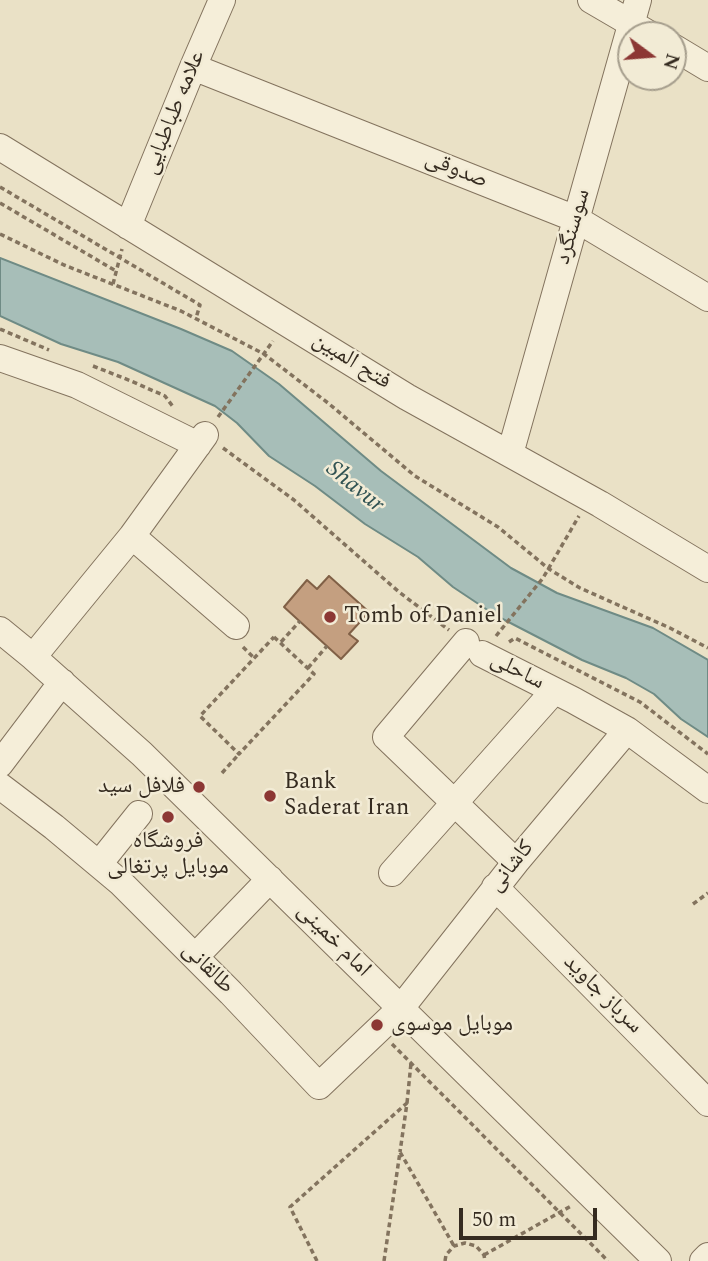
<!DOCTYPE html>
<meta charset="utf-8">
<style>
body{margin:0}
#map{position:relative;width:708px;height:1261px;overflow:hidden;background:#eae1c6;font-family:Spectral,serif}
canvas{display:block}
.north{position:absolute;left:617px;top:21px;width:70px;height:70px;box-sizing:border-box;background:#f2ebd5;border:2px solid #a69e8d;border-radius:50%;rotate:106deg;font-size:19px;font-weight:700;line-height:28px;text-align:center;color:#352b20}
.north::after{content:'';display:block;margin:auto;width:24px;height:32px;background:#8c3734;clip-path:polygon(50% 0,100% 100%,50% 72%,0 100%)}
.scale{position:absolute;left:459px;top:1208px;width:138px;height:32px;box-sizing:border-box;border:4px solid #352b20;border-top:0;padding-left:9px;font-size:21px;line-height:24px;white-space:nowrap;color:#352b20;-webkit-text-stroke:5px #f2ebd5;paint-order:stroke}
</style>
<div id="map">
<canvas width="708" height="1261"></canvas>
<div class="north">N</div>
<div class="scale">50 m</div>
</div>
<script>
const context = document.querySelector('canvas').getContext('2d');
context.lineJoin = 'round';
function fill(path, color) { context.fillStyle = color; context.fill(path, 'evenodd'); }
const toPath = rows => new Path2D(rows.map(r => 'M' + r).join(''));
function trace(path, color, width, dash) { context.strokeStyle = color; context.lineWidth = width; context.lineCap = dash ? 'butt' : 'round'; context.setLineDash(dash || []); context.stroke(path); }
function write(font, color, halo, rows, align = 'center') {
  context.font = font + ' Spectral,"Noto Naskh Arabic",serif'; context.lineWidth = 5; context.setLineDash([]); context.textBaseline = 'middle'; context.strokeStyle = halo; context.fillStyle = color; for (const [text, x, y, turn = 0] of rows) {
    context.save(); context.translate(x, y); context.rotate((+turn || 0) * Math.PI / 180); context.textAlign = isNaN(turn) ? turn : align; if (halo) context.strokeText(text, 0, 0); context.fillText(text, 0, 0); context.restore();
  }
}
const water = toPath([
 [0,258,181,329,232,351,279,384,381,471,511,568,557,593,653,628,708,660,708,737,681,719,654,694,626,678,582,660,495,615,453,587,418,557,365,524,315,486,269,456,237,423,215,406,118,362,61,344,0,316,0,258]
]);
fill(water, '#a7beb8');
trace(water, '#6f8b85', 2);
const building = toPath([
 [329,576,369,612,349,634,358,641,341,659,284,607,307,580,317,589,329,576]
]);
fill(building, '#c49f80');
trace(building, '#806046', 2);
const minor = toPath([
 [591,0,651,35],
 [673,47,708,68],
 [193,67,576,219,708,298],
 [0,147,407,397,600,504,708,569],
 [128,226,193,67,222,0],
 [0,358,77,385,198,445],
 [510,454,638,0],
 [132,536,236,626],
 [0,630,33,657,142,754,658,1261],
 [466,642,386,737,516,862],
 [482,654,573,700,627,730,708,790],
 [33,657,132,536,205,435],
 [0,764,62,682],
 [0,786,54,827,121,883,231,993,319,1086,401,1008,516,862,627,730],
 [99,864,139,814],
 [392,873,554,691],
 [495,887,708,1103],
 [195,957,270,879],
 [703,1261,708,1256]
]);
trace(minor, '#83735e', 28);
trace(toPath([
 [0,187,200,305,196,318],
 [0,203,116,271],
 [0,234,64,265,181,311,264,354,328,403,415,476,498,527,549,569,580,588,670,628,708,648],
 [113,284,122,249],
 [0,329,49,350],
 [93,366,131,381,165,396,174,408],
 [218,417,273,341],
 [223,448,294,500,399,592,449,630],
 [496,636,543,578,579,516],
 [274,637,314,674,239,754,200,716,274,637],
 [281,642,300,621],
 [509,642,515,638,640,702,708,754],
 [243,647,254,658],
 [308,668,327,646],
 [222,773,239,754],
 [693,904,708,893],
 [392,1044,608,1261],
 [407,1103,411,1063],
 [484,1255,571,1206],
 [317,1261,290,1207,407,1103,400,1152],
 [384,1261,400,1152,454,1246],
 [445,1261,446,1255,454,1246,465,1243,476,1246,484,1255,485,1261]
]), '#83735e', 3.5, [5, 3.5]);
trace(minor, '#f5eed9', 26);
for (const [x, y, r, color] of [
 [330,617,7,"#8c3734"],
 [199,787,7,"#8c3734"],
 [270,796,7,"#8c3734"],
 [168,817,7,"#8c3734"],
 [377,1025,7,"#8c3734"]
]) { const dot = new Path2D(); dot.arc(x, y, r, 0, 2 * Math.PI); context.fillStyle = color; context.fill(dot); trace(dot, '#f2ebd5', 2.5); }
write('23px', '#352b20', '#f2ebd5', [
 ["علامه طباطبایی",175,113,-68],
 ["صدوقی",456,171,22],
 ["سوسنگرد",574,227,-74],
 ["فتح المبین",351,362,32],
 ["ساحلی",517,672,27],
 ["کاشانی",512,867,-51],
 ["امام خمینی",333,941,45],
 ["طالقانی",207,969,45],
 ["سرباز جاوید",602,995,45]
]);
write('23px', '#352b20', '#f2ebd5', [
 ["Tomb of Daniel",344,617],
 ["Bank",284,783],
 ["Saderat Iran",284,809],
 ["فلافل سید",185,787,"right"],
 ["فروشگاه",168,842,"center"],
 ["موبایل پرتغالی",168,868,"center"],
 ["موبایل موسوى",391,1025]
], 'left');
write('italic 24px', '#315353', '#f2ebd5', [
 ["Shavur",354,488,39]
]);
</script>
